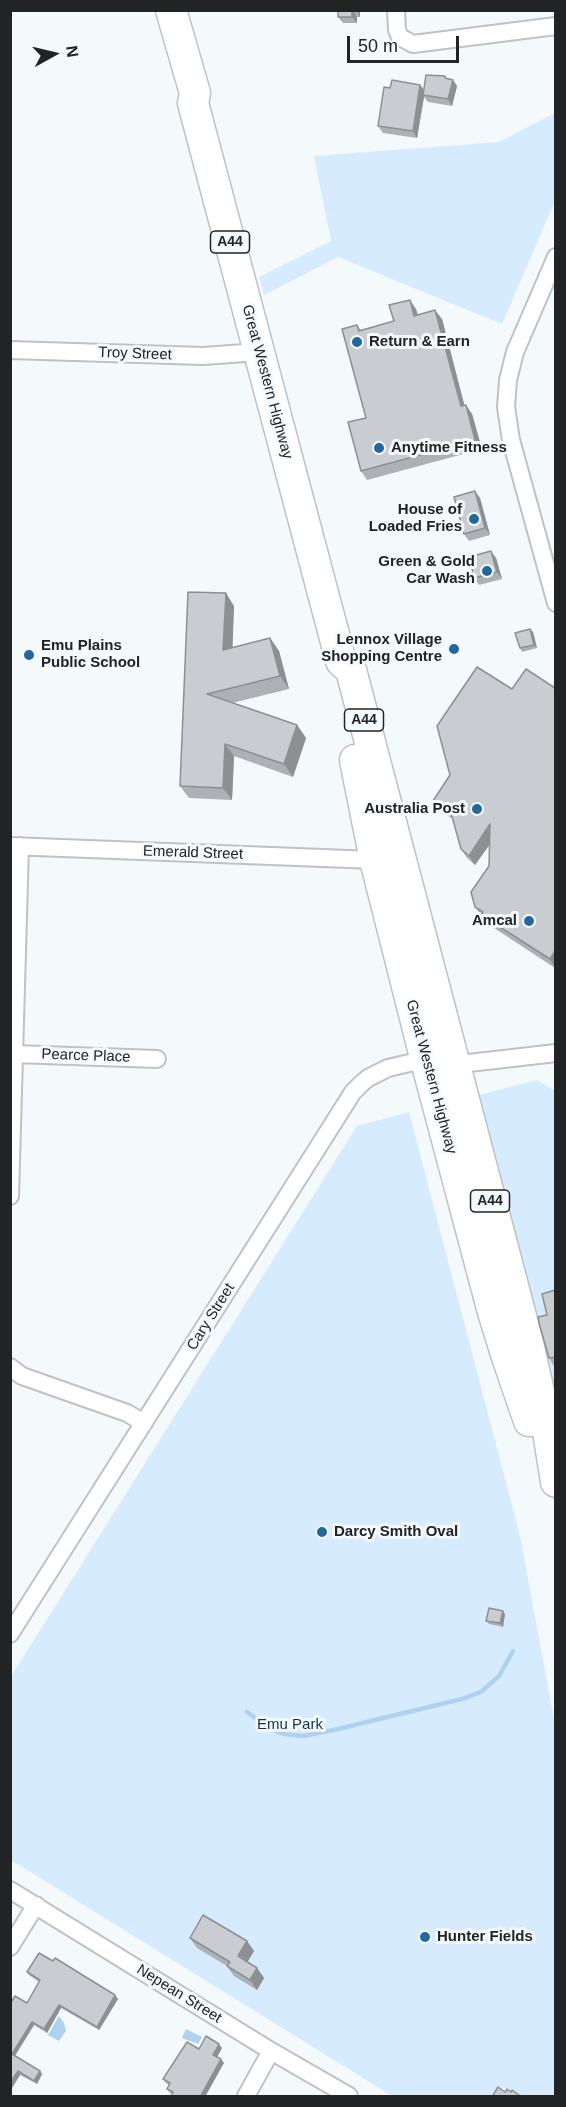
<!DOCTYPE html>
<style>
body{margin:0}
#map{position:relative;width:566px;height:2107px;overflow:hidden;background:#f4f9fc;font-family:Arial,sans-serif}
canvas{display:block}
.frame{position:absolute;inset:0;border:12px solid #222325;pointer-events:none}
.north{position:absolute;left:24px;top:24px;width:60px;height:60px;-webkit-text-stroke:4px #f4f9fc;paint-order:stroke;rotate:82deg;font-size:16px;font-weight:700;line-height:24px;text-align:center;color:#222325}
.north::after{content:'';display:block;margin:auto;width:21px;height:27px;background:#222325;clip-path:polygon(50% 0,100% 100%,50% 72%,0 100%)}
.scale{position:absolute;left:347px;top:36px;width:112px;height:27px;box-sizing:border-box;border:3px solid #222325;border-top:0;padding-left:8px;font-size:18px;line-height:21px;white-space:nowrap;color:#222325;-webkit-text-stroke:4px #f4f9fc;paint-order:stroke}
</style>
<div id="map">
<canvas width="566" height="2107"></canvas>
<div class="frame"></div>
<div class="north">N</div>
<div class="scale">50 m</div>
</div>
<script>
const context = document.querySelector('canvas').getContext('2d');
context.lineJoin = 'round';
function fill(path, color) { context.fillStyle = color; context.fill(path, 'evenodd'); }
const toPath = rows => new Path2D(rows.map(r => 'M' + r).join(''));
function trace(path, color, width, dash) { context.strokeStyle = color; context.lineWidth = width; context.lineCap = dash ? 'butt' : 'round'; context.setLineDash(dash || []); context.stroke(path); }
function write(font, color, halo, rows, align = 'center') {
  context.font = font + ' Arial,sans-serif'; context.lineWidth = 6; context.setLineDash([]); context.textBaseline = 'middle'; context.strokeStyle = halo; context.fillStyle = color; for (const [text, x, y, turn = 0] of rows) {
    context.save(); context.translate(x, y); context.rotate((+turn || 0) * Math.PI / 180); context.textAlign = isNaN(turn) ? turn : align; if (halo) context.strokeText(text, 0, 0); context.fillText(text, 0, 0); context.restore();
  }
}
fill(toPath([
 [555,113,555,201,502,324,338,257,264,295,259,277,331,241,314,156,499,142],
 [537,1080,555,1091,555,1398,475,1096],
 [409,1112,520,1536,555,1724,555,2096,519,2096,504,2087,497,2096,392,2096,11,1860,10,1678,357,1126]
]), '#d6ebfe');
fill(toPath([
 [59,2016,64,2023,66,2031,59,2041,48,2035],
 [186,2029,202,2037,198,2044,182,2038]
]), '#afd1f0');
trace(toPath([
 [247,1712,270,1729,284,1734,303,1736,338,1729,462,1699,481,1692,499,1676,513,1651]
]), '#afd1f0', 4.5);
const street = toPath([
 [396,10,397,30,400,37,413,44,556,26],
 [556,257,515,352,508,380,506,407,511,440,556,603],
 [10,350,203,356,259,352],
 [10,846,375,860],
 [15,1054,157,1059],
 [10,1196,20,846],
 [10,1367,22,1376,127,1413,144,1423],
 [10,1634,353,1092,361,1084,368,1078,388,1068,418,1061,469,1063,556,1053],
 [10,1890,271,2051,349,2096],
 [10,1947,36,1905],
 [246,2096,271,2051]
]);
const highway = toPath([
 [171,10,195,93,193,103,341,661,351,670,527,1339,548,1431,556,1482],
 [355,760,375,860,426,1061,493,1312,507,1357,529,1421]
]);
trace(street, '#bec2c6', 20);
trace(highway, '#bec2c6', 33);
trace(street, '#fff', 16);
trace(highway, '#fff', 30);
fill(toPath([
 [338,10,360,10,360,17,357,17,357,23,343,23,338,17],
 [445,76,447,79,453,80,457,86,452,106,428,102,424,97,417,138,383,133,378,126,390,88,420,85,424,90],
 [416,309,418,315,442,319,464,405,472,414,482,449,367,480,361,471,366,418,357,325,361,330,394,321],
 [480,498,490,535,469,541,464,534],
 [496,558,502,579,479,585,474,578],
 [234,606,232,648,270,638,279,651,289,689,232,703,297,725,306,738,293,777,234,756,232,800,189,798,180,786],
 [530,629,533,632,537,648,522,652,520,648],
 [555,688,555,968,488,924,475,907,489,866,490,844,475,865,467,858,461,849,453,819,440,811,433,801,512,689],
 [555,1290,555,1368,549,1358,547,1315],
 [505,1614,503,1627,489,1624,486,1621],
 [190,1938,254,1951,247,1962,257,1968,264,1978,257,1990,234,1976,227,1966,197,1948],
 [53,1961,115,1995,118,1999,99,2030,61,2008,47,2033,34,2025,15,2056,40,2071,42,2074,37,2084,20,2075,10,2091,10,2004,27,2003,39,1982,29,1975,27,1972],
 [222,2048,217,2057,224,2063,172,2094,170,2093,167,2089,169,2085,166,2083,163,2079,199,2049]
]), '#adb0b4');
fill(toPath([
 [353,10,357,17,357,23,352,17],
 [356,10,360,10,360,17],
 [453,80,457,86,452,106,448,99],
 [420,85,425,91,423,95,424,97,417,138,413,131],
 [410,300,416,309,420,325,414,316],
 [435,310,442,319,467,415,461,406],
 [466,405,472,414,482,449,475,440],
 [475,491,480,498,490,535,485,528],
 [491,551,496,558,502,579,497,572],
 [226,593,234,606,232,663,223,650],
 [530,629,533,632,537,648,534,645],
 [270,638,279,651,289,689,280,676],
 [297,725,306,738,293,777,284,764],
 [225,744,234,756,232,800,223,788],
 [490,824,497,834,475,865,469,856],
 [555,951,555,967,550,959],
 [503,1611,505,1614,503,1627,500,1623],
 [247,1941,254,1951,245,1966,238,1956],
 [257,1968,264,1978,257,1990,250,1980],
 [115,1995,118,1999,99,2030,97,2027],
 [59,2005,61,2008,47,2033,44,2029],
 [32,2022,34,2025,14,2057,12,2054],
 [219,2044,222,2048,216,2059,213,2055],
 [221,2059,224,2063,205,2097,200,2097],
 [18,2071,20,2075,10,2091,10,2083],
 [40,2071,42,2074,37,2084,34,2081]
]), '#8d9092');
const building = toPath([
 [338,10,352,10,352,17,338,17,338,10],
 [426,75,445,76,445,78,453,80,448,99,423,95,426,75],
 [392,80,420,85,413,131,378,126,384,87,390,88,392,80],
 [410,300,414,316,435,310,461,406,466,405,475,440,361,471,348,422,366,418,342,329,357,325,359,331,394,321,389,305,410,300],
 [475,491,485,528,464,534,454,497,475,491],
 [491,551,497,572,474,578,469,557,491,551],
 [188,592,226,593,223,650,270,638,280,676,207,694,297,725,284,764,225,744,223,788,180,786,188,592],
 [530,629,534,645,520,648,515,633,530,629],
 [477,667,512,689,526,669,555,688,555,951,550,959,481,915,483,912,475,907,471,892,489,866,490,824,469,856,461,849,451,813,433,801,450,775,437,726,477,667],
 [555,1290,555,1357,549,1358,539,1323,538,1317,547,1315,542,1294,555,1290],
 [489,1608,503,1611,500,1623,486,1621,489,1608],
 [203,1915,247,1941,238,1956,257,1968,250,1980,227,1966,230,1962,190,1938,203,1915],
 [39,1953,53,1961,55,1958,115,1995,97,2027,59,2005,44,2029,32,2022,12,2054,40,2071,34,2081,18,2071,10,2083,10,2004,15,1996,27,2003,40,1980,27,1972,39,1953],
 [206,2036,219,2044,213,2055,221,2059,200,2097,171,2097,173,2092,167,2089,170,2083,163,2079,187,2042,199,2049,206,2036],
 [498,2087,505,2092,507,2089,511,2092,512,2090,522,2097,492,2097,498,2087]
]);
fill(building, '#c9cdd1');
trace(building, '#8d9092', 1.5);
for (const [x, y, r, color] of [
 [357,342,6,"#22689c"],
 [379,448,6,"#22689c"],
 [474,519,6,"#22689c"],
 [487,571,6,"#22689c"],
 [454,649,6,"#22689c"],
 [29,655,6,"#22689c"],
 [477,809,6,"#22689c"],
 [529,921,6,"#22689c"],
 [322,1532,6,"#22689c"],
 [425,1937,6,"#22689c"]
]) { const dot = new Path2D(); dot.arc(x, y, r, 0, 2 * Math.PI); context.fillStyle = color; context.fill(dot); trace(dot, '#f4f9fc', 2); }
for (const [x, y, w] of [
 [230,242,39],
 [364,720,39],
 [490,1201,39]
]) { const box = new Path2D(); box.roundRect(x - w / 2, y - 11, w, 22, 4.5); context.fillStyle = '#f4f9fc'; context.fill(box); trace(box, '#222325', 1.5); }
write('bold 14px', '#222325', null, [
 ["A44",230,242],
 ["A44",364,720],
 ["A44",490,1201]
]);
write('bold 15px', '#222325', '#f4f9fc', [
 ["Return & Earn",369,342],
 ["Anytime Fitness",391,448],
 ["House of",462,510,"right"],
 ["Loaded Fries",462,527,"right"],
 ["Green & Gold",475,562,"right"],
 ["Car Wash",475,579,"right"],
 ["Lennox Village",442,640,"right"],
 ["Shopping Centre",442,657,"right"],
 ["Emu Plains",41,646],
 ["Public School",41,663],
 ["Australia Post",465,809,"right"],
 ["Amcal",517,921,"right"],
 ["Darcy Smith Oval",334,1532],
 ["Hunter Fields",437,1937]
], 'left');
write('15px', '#222325', '#f4f9fc', [
 ["Troy Street",135,354,2],
 ["Great Western Highway",267,382,75],
 ["Emerald Street",193,853,2],
 ["Pearce Place",86,1056,2],
 ["Great Western Highway",431,1077,75],
 ["Cary Street",211,1317,-58],
 ["Nepean Street",179,1994,32]
]);
write('15px', '#0c3553', '#f4f9fc', [
 ["Emu Park",290,1725]
]);
</script>
